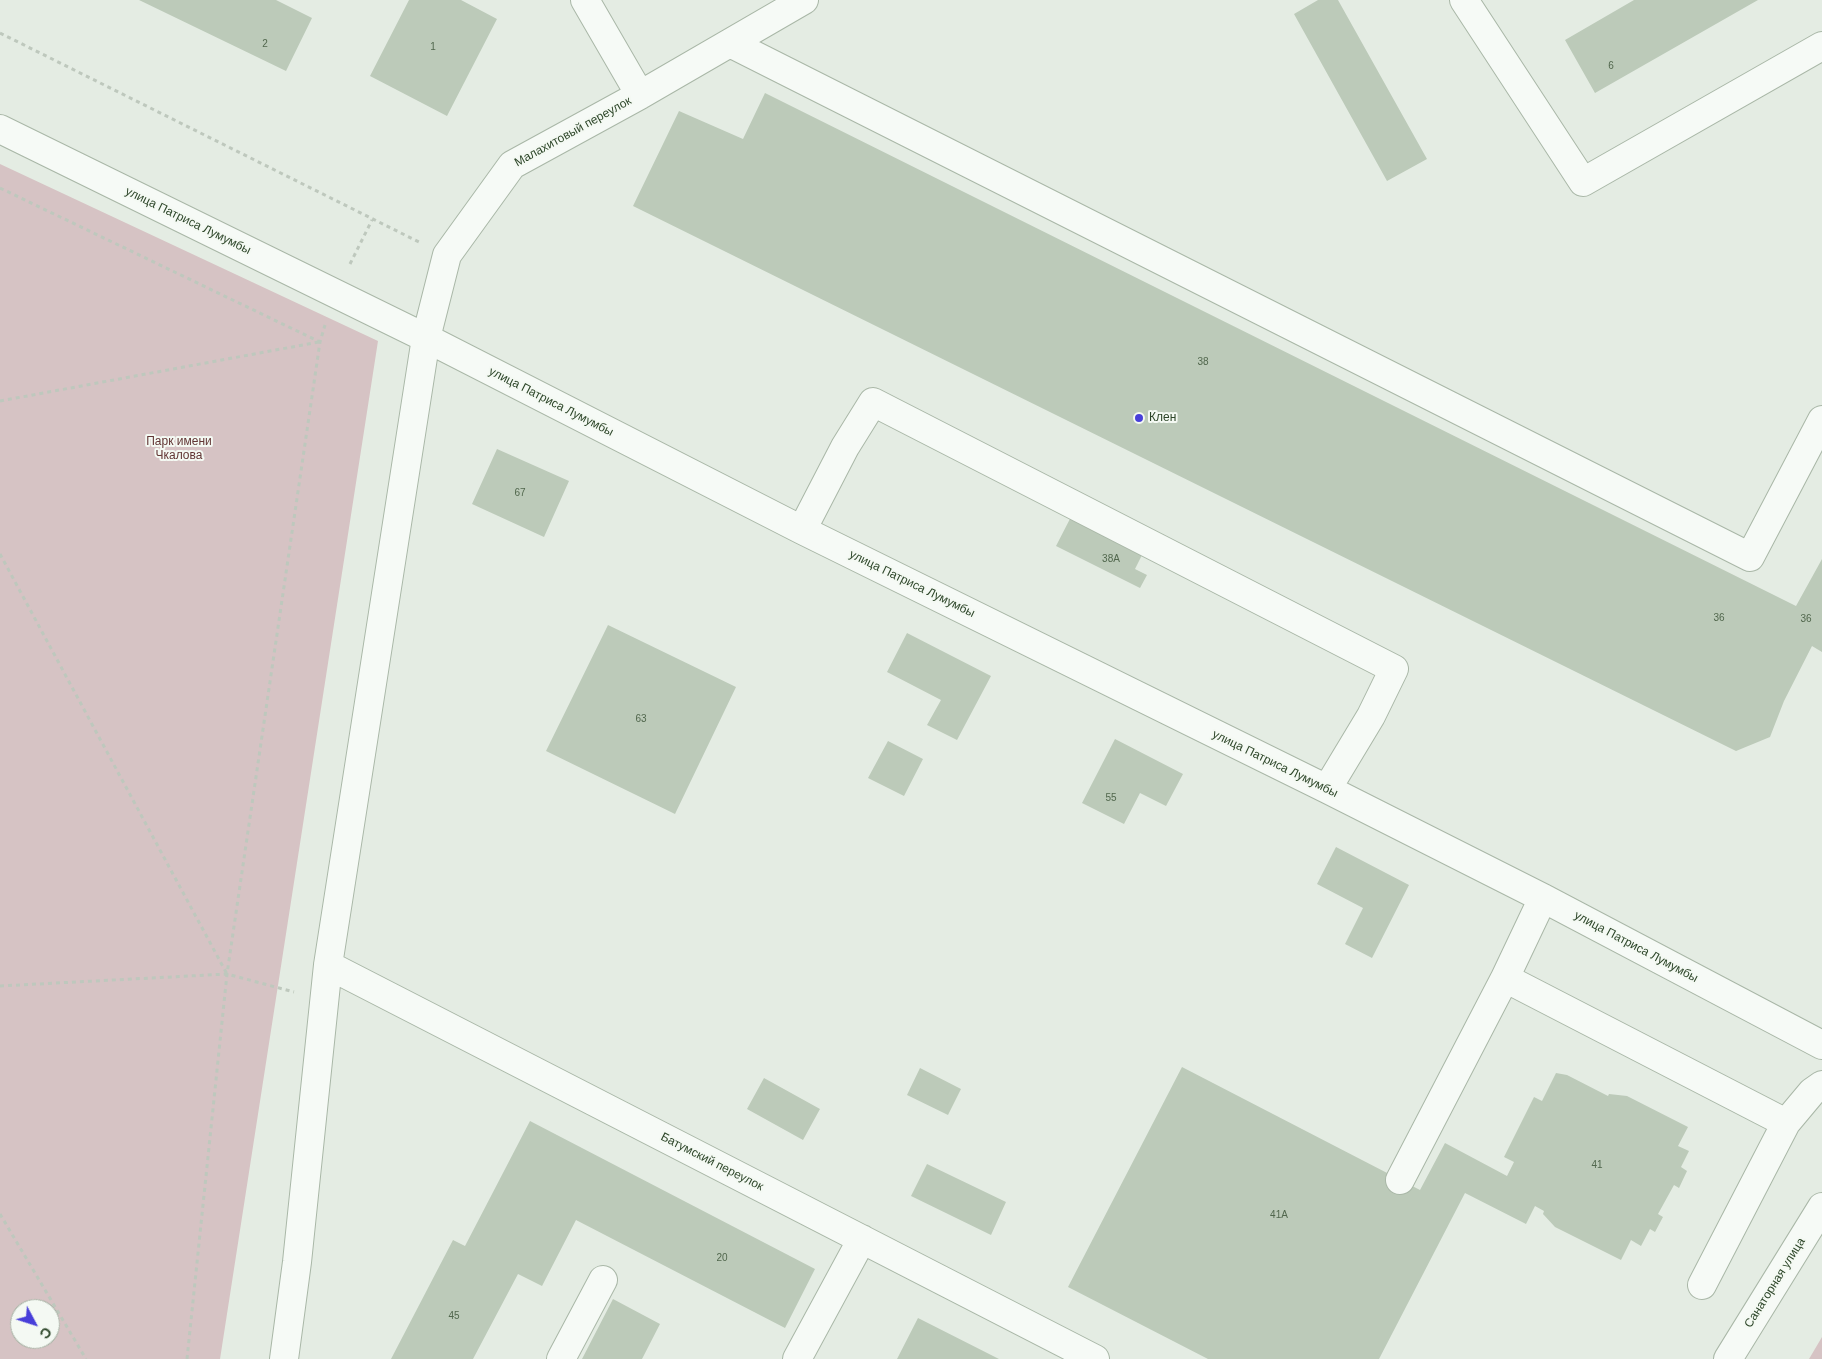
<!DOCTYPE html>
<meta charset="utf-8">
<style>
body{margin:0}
#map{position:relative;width:1822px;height:1359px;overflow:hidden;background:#e4ece3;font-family:Arial,sans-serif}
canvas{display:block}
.north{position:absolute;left:10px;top:1299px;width:50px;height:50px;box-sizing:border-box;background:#f4f9f3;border:1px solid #a4b1a2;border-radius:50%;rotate:130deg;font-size:14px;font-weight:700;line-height:20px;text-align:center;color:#2d4629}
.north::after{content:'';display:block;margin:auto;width:18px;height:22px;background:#483fd9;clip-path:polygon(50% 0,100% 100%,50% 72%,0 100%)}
</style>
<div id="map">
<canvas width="1822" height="1359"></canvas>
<div class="north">С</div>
</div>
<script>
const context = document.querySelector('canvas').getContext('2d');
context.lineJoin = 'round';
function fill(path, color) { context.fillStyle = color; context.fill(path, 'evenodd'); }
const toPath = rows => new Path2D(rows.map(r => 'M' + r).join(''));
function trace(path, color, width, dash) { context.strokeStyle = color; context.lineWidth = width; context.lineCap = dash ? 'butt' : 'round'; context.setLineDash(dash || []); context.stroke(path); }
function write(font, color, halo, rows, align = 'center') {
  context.font = font + ' Arial,sans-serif'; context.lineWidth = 4; context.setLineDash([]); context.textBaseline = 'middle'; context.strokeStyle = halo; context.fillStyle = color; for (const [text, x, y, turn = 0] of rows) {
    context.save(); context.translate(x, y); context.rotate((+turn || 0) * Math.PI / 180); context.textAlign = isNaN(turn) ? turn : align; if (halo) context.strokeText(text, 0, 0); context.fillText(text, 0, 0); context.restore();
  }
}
fill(toPath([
 [0,164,378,341,220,1359,0,1359],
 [20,1309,50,1309,50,1339,20,1339],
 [1822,1337,1822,1359,1809,1359]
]), '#d6c3c4');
fill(toPath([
 [139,0,276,0,312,18,286,71],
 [409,0,461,0,497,19,447,116,370,76],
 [1318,0,1338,0,1427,159,1387,181,1294,14],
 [1634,0,1758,0,1595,93,1565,40],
 [765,93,1796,606,1822,559,1822,652,1812,646,1784,701,1770,737,1736,751,633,206,679,111,743,139],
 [497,449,569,481,544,537,472,504],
 [1073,513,1145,549,1135,569,1147,575,1140,588,1056,546],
 [608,625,736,687,675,814,546,751],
 [907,633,991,676,957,740,927,725,941,700,887,672],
 [1115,739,1183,774,1166,806,1140,793,1124,824,1082,803],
 [888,741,923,759,904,796,868,778],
 [1336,847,1409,885,1372,958,1345,944,1363,908,1317,884],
 [1182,1067,1420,1190,1445,1143,1507,1176,1514,1162,1504,1157,1534,1097,1542,1101,1556,1073,1567,1075,1608,1096,1609,1094,1627,1096,1688,1127,1678,1146,1689,1151,1681,1167,1687,1171,1679,1188,1674,1185,1658,1214,1663,1217,1655,1232,1650,1229,1641,1246,1631,1240,1621,1260,1555,1227,1543,1214,1544,1211,1535,1206,1526,1224,1465,1193,1379,1359,1208,1359,1068,1287],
 [920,1068,961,1089,948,1115,907,1095],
 [764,1078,820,1109,803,1140,747,1109],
 [530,1121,815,1269,785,1328,576,1220,542,1286,518,1274,473,1359,391,1359,453,1240,465,1246],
 [927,1164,1006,1202,991,1235,911,1196],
 [613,1299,660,1324,642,1359,582,1359],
 [918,1318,999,1359,897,1359]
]), '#bccab9');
const minor = toPath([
 [585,0,640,95],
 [1464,0,1583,182,1822,46],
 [730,43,1750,557,1822,420],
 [0,129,426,338,802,530,1327,789,1543,898,1822,1045],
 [802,530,845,447,873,402,1394,669,1371,716,1327,789],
 [328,965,1095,1359],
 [1505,978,1786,1123,1702,1285],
 [1786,1123,1812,1092,1822,1085],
 [1400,1180,1505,978,1543,898],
 [284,1359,297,1262,328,965,426,338,447,255,512,165,640,95,804,0],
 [561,1359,603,1280],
 [797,1359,862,1239],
 [1728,1359,1822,1207]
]);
trace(minor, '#a9b7a7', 30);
trace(toPath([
 [0,33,419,242],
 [0,188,320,342],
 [350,264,372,220],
 [0,401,319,342],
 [0,554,227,974],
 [0,986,227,974,294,992],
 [0,1214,86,1359],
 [187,1359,227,974,320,342,325,325]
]), '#bec8bd', 3, [4, 4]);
trace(minor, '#f6faf6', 28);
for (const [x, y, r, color] of [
 [1139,418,5,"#483fd9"]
]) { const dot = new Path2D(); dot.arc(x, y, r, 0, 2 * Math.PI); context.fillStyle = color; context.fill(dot); trace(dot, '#f4f9f3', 2); }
write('10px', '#51674d', null, [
 ["2",265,44],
 ["1",433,47],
 ["6",1611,66],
 ["38",1203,362],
 ["67",520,493],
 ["38А",1111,559],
 ["36",1719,618],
 ["36",1806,619],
 ["63",641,719],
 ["55",1111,798],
 ["41",1597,1165],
 ["41А",1279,1215],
 ["20",722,1258],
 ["45",454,1316]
]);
write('12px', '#2d4629', '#f4f9f3', [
 ["Малахитовый переулок",573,132,-29],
 ["улица Патриса Лумумбы",188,221,26],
 ["улица Патриса Лумумбы",551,402,27],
 ["улица Патриса Лумумбы",912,584,26],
 ["улица Патриса Лумумбы",1275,764,26],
 ["улица Патриса Лумумбы",1636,947,28],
 ["Батумский переулок",712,1162,27],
 ["Санаторная улица",1775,1283,-58]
]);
write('12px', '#2d4629', '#f4f9f3', [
 ["Клен",1149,418]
], 'left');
write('12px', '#623635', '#f4f9f3', [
 ["Парк имени",179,442],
 ["Чкалова",179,456]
]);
</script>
